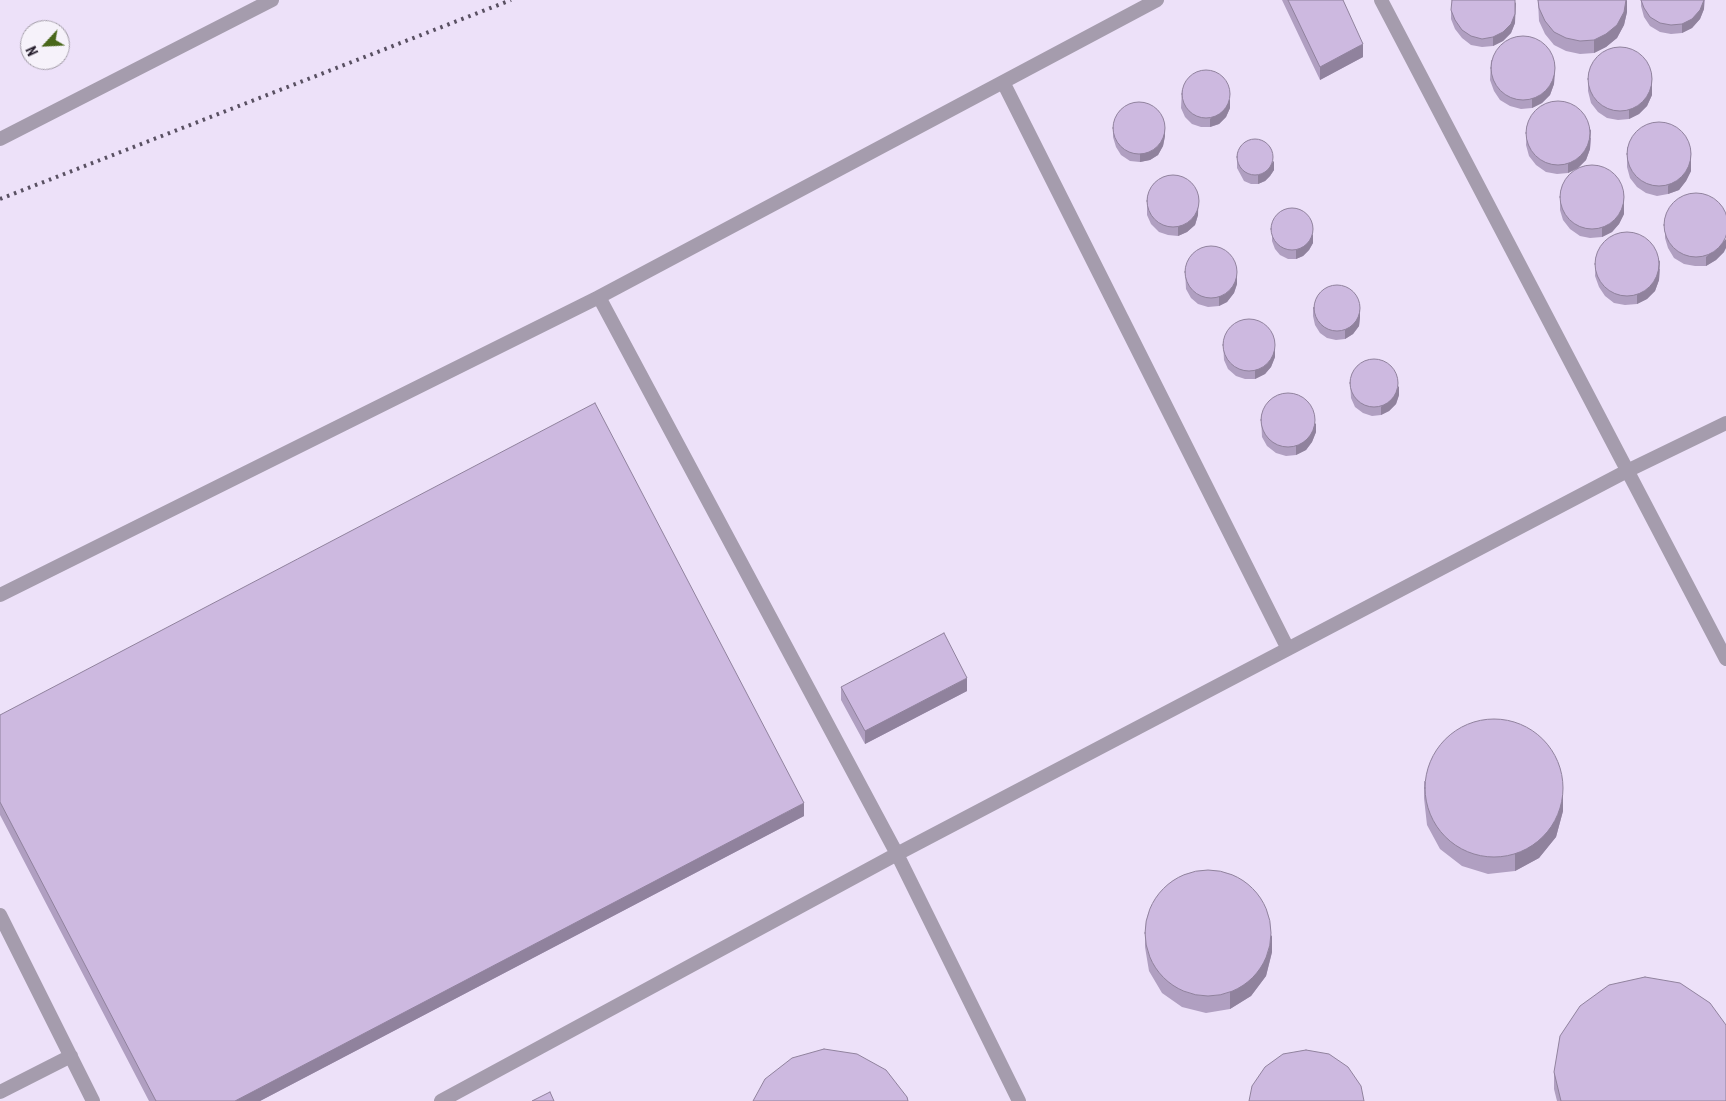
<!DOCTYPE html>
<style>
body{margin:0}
#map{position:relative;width:1726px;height:1101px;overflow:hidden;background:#ede1f9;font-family:"Roboto Condensed",sans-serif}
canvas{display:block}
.north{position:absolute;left:20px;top:20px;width:50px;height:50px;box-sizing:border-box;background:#f6f2fa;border:1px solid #a29ca7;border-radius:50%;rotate:245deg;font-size:14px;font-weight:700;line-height:20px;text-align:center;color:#241c2b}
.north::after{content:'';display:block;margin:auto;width:18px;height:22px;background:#49671a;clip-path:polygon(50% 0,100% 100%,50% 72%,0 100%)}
</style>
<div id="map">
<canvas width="1726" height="1101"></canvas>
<div class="north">N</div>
</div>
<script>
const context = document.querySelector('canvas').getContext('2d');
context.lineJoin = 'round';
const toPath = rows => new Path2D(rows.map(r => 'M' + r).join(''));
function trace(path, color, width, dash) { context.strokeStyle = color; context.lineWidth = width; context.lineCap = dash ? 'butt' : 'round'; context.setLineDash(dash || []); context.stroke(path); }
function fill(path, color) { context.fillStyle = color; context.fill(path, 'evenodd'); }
trace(toPath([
 [1381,0,1726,659],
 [1003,82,1288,649],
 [0,139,272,0],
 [599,297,897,854,1019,1101],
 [0,595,599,297,1157,0],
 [0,915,93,1101],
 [0,1092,71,1056],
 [441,1101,897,854,1627,471,1726,423]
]), '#a59cad', 14);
trace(toPath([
 [0,199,511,0]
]), '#595062', 4, [2.5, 5]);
fill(toPath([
 [1282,0,1343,0,1363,57,1320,80],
 [1538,0,1627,0,1627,12,1624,25,1617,38,1606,47,1594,53,1580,54,1566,51,1554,45,1545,34,1539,21],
 [1641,0,1705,0,1704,9,1700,19,1692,28,1682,33,1671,34,1660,32,1650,26,1644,17,1641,6],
 [1451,10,1515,23,1511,33,1503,41,1493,46,1482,47,1471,45,1462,38,1455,29,1451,19],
 [1491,60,1555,73,1554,84,1550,95,1542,103,1532,108,1521,109,1510,106,1500,100,1494,91,1490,80],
 [1588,83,1652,84,1652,95,1647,106,1639,114,1629,119,1618,120,1607,118,1598,112,1591,103,1588,91],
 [1182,89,1230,108,1226,117,1219,124,1210,127,1201,127,1192,124,1185,117,1181,108],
 [1527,125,1591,138,1590,149,1586,160,1578,168,1568,173,1557,174,1546,172,1536,165,1529,156,1526,145],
 [1113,128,1165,136,1163,146,1158,155,1150,160,1140,162,1130,161,1121,155,1116,147,1113,137],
 [1627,147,1691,160,1691,171,1686,181,1679,190,1668,194,1657,196,1646,193,1637,187,1630,178,1627,167],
 [1237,152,1274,170,1270,176,1265,181,1258,184,1251,184,1244,181,1237,168],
 [1147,196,1199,196,1198,215,1195,225,1187,232,1178,236,1168,235,1159,232,1151,224,1147,215],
 [1560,201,1624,202,1624,214,1619,224,1612,232,1602,237,1590,238,1580,236,1570,229,1563,220,1560,210],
 [1272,224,1313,243,1309,250,1303,256,1296,259,1288,259,1280,255,1275,249,1272,241],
 [1665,229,1724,252,1716,260,1706,266,1695,266,1684,264,1674,258,1668,248,1665,238],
 [1596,256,1660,269,1659,280,1655,291,1647,299,1637,304,1625,305,1614,303,1605,296,1599,287,1595,276],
 [1185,270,1237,284,1234,293,1227,302,1219,306,1208,307,1198,304,1191,298,1186,289],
 [1313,307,1360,317,1359,326,1353,334,1345,339,1336,340,1327,338,1320,333,1315,325,1313,316],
 [1223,341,1275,357,1271,367,1265,374,1255,379,1245,379,1236,376,1228,369,1224,360],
 [1350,380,1399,395,1396,404,1389,411,1381,415,1372,416,1363,413,1355,407,1351,398],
 [1261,417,1316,432,1312,442,1306,450,1296,455,1286,456,1276,453,1267,446,1262,437],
 [841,687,967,691,865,744,841,700],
 [0,715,804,816,260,1101,149,1101,0,815],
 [1424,781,1563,811,1556,837,1539,858,1515,871,1488,874,1462,866,1440,849,1427,825,1424,798],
 [1145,930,1272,952,1266,976,1251,996,1230,1009,1206,1013,1182,1007,1162,993,1149,971,1145,947],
 [1554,1072,1726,1101,1557,1101,1554,1089]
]), '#b09fc1');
fill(toPath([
 [1627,0,1627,12,1624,25,1617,38,1606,47,1594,53,1594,40],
 [1704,0,1704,9,1700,19,1692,28,1682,33,1682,24],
 [1516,2,1515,23,1511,33,1503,41,1493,46,1493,37],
 [1363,44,1363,57,1320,80,1320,67],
 [1555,64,1554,84,1550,95,1542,103,1532,108,1532,99],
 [1652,75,1652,95,1647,106,1639,114,1629,119,1629,110],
 [1230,99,1230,108,1226,117,1219,124,1210,127,1210,119],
 [1165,127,1165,136,1163,146,1158,155,1150,160,1140,162,1140,153],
 [1591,129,1590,149,1586,160,1578,168,1568,173,1568,164],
 [1691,151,1691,171,1686,181,1679,190,1668,194,1668,186],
 [1274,161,1274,170,1270,176,1265,181,1258,184,1258,175],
 [1624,193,1624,214,1619,224,1612,232,1602,237,1602,228],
 [1198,207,1198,215,1195,225,1187,232,1178,236,1178,227],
 [1313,234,1313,243,1309,250,1303,256,1296,259,1296,250],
 [1726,239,1726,248,1724,252,1716,260,1706,266,1706,257],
 [1660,260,1659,280,1655,291,1647,299,1637,304,1637,295],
 [1237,275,1237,284,1234,293,1227,302,1219,306,1219,297],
 [1360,309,1360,317,1359,326,1353,334,1345,339,1345,330],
 [1275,348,1275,357,1271,367,1265,374,1255,379,1255,370],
 [1399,386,1399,395,1396,404,1389,411,1381,415,1381,407],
 [1316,423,1316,432,1312,442,1306,450,1296,455,1296,446],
 [967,678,967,691,865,744,865,731],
 [1563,794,1563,811,1556,837,1539,858,1515,871,1515,854],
 [804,803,804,816,260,1101,235,1101],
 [1272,935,1272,952,1266,976,1251,996,1230,1009,1230,992]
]), '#90829d');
const building = toPath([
 [1288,0,1343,0,1363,44,1320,67,1288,0],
 [1452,0,1515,0,1515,14,1511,24,1503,32,1493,37,1482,39,1471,36,1462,30,1455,20,1451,10,1452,0],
 [1538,0,1626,0,1624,12,1617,25,1606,34,1594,40,1580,41,1566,38,1554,32,1545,21,1539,8,1538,0],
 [1641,0,1704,0,1700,10,1692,19,1682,24,1671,25,1660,23,1650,17,1644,8,1641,0],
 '1491 68a32 32 0 1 1 64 0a32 32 0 1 1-64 0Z',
 '1588 79a32 32 0 1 1 64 0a32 32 0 1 1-64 0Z',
 '1182 94a24 24 0 1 1 48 0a24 24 0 1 1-48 0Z',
 '1526 133a32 32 0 1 1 64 0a32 32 0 1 1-64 0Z',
 '1113 128a26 26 0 1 1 52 0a26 26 0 1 1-52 0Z',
 '1627 154a32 32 0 1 1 64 0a32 32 0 1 1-64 0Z',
 '1237 157a18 18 0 1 1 36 0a18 18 0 1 1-36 0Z',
 '1560 197a32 32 0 1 1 64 0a32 32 0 1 1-64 0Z',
 '1147 201a26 26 0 1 1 52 0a26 26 0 1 1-52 0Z',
 '1664 225a32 32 0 1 1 64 0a32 32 0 1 1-64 0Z',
 '1271 229a21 21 0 1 1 42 0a21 21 0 1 1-42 0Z',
 '1595 264a32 32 0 1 1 64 0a32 32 0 1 1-64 0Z',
 '1185 272a26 26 0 1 1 52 0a26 26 0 1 1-52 0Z',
 '1314 308a23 23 0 1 1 46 0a23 23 0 1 1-46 0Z',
 '1223 345a26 26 0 1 1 52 0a26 26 0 1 1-52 0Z',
 '1350 383a24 24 0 1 1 48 0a24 24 0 1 1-48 0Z',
 '1261 420a27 27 0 1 1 54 0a27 27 0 1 1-54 0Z',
 [595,403,804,803,235,1101,156,1101,0,802,0,715,595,403],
 [944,633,967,678,865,731,841,687,944,633],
 '1425 788a69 69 0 1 1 138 0a69 69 0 1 1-138 0Z',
 '1145 933a63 63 0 1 1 126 0a63 63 0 1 1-126 0Z',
 [1645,977,1680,983,1710,1003,1726,1025,1726,1101,1561,1101,1554,1072,1560,1036,1580,1006,1609,985,1645,977],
 [824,1049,857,1054,886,1070,907,1097,908,1101,753,1101,765,1079,792,1058,824,1049],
 [1306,1050,1329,1054,1348,1067,1361,1086,1364,1101,1249,1101,1252,1086,1265,1067,1283,1054,1306,1050],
 [550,1092,554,1101,532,1101,550,1092]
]);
fill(building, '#cdb9e0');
trace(building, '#90829d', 1);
</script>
